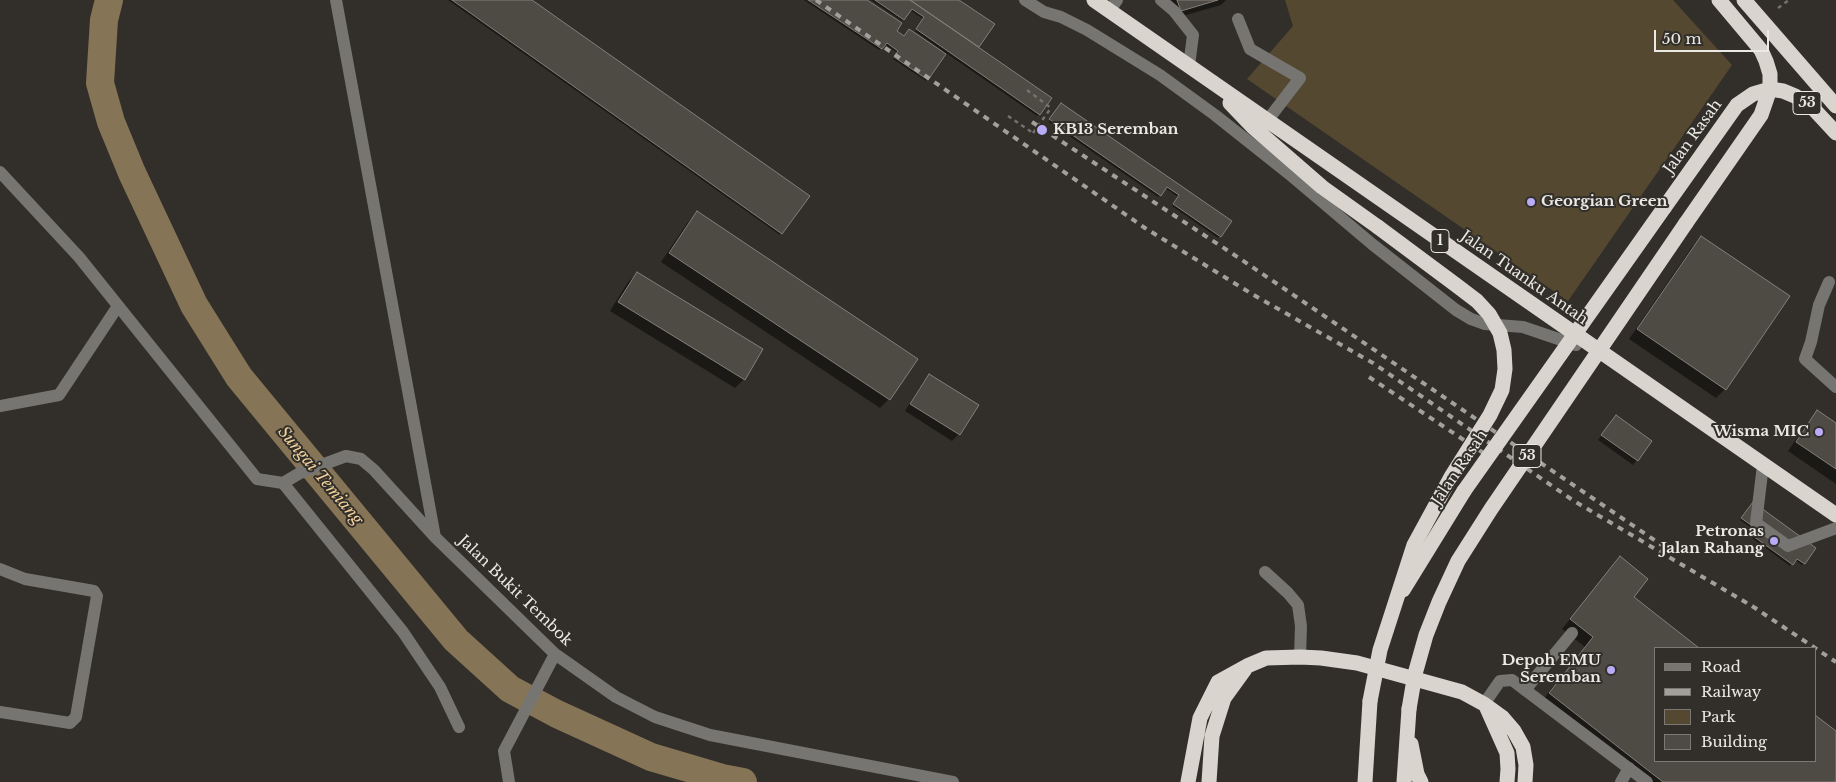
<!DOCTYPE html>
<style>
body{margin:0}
#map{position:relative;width:1836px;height:782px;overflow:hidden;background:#322f2a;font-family:"Libre Baskerville",serif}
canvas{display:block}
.legend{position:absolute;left:1654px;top:647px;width:162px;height:115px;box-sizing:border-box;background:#322f2a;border:1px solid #7c7975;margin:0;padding:6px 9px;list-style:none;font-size:15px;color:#ebe9e6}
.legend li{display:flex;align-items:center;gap:10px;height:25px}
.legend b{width:25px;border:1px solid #7c7975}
.scale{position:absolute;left:1654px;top:30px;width:115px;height:22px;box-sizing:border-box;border:2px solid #ebe9e6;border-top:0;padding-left:6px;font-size:15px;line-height:18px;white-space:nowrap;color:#ebe9e6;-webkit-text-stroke:4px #322f2a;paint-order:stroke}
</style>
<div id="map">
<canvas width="1836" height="782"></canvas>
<ul class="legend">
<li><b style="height:6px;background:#767572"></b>Road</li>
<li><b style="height:6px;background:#a2a09c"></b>Railway</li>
<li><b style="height:14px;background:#554831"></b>Park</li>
<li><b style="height:14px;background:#4e4b45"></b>Building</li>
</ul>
<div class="scale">50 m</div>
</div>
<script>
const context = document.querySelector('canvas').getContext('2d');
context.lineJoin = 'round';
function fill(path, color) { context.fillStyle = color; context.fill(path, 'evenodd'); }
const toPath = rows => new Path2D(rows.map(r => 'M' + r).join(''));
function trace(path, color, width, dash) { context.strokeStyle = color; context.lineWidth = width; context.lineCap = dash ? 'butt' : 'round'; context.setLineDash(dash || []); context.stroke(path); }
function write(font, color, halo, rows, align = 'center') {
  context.font = font + ' "Libre Baskerville",serif'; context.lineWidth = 4; context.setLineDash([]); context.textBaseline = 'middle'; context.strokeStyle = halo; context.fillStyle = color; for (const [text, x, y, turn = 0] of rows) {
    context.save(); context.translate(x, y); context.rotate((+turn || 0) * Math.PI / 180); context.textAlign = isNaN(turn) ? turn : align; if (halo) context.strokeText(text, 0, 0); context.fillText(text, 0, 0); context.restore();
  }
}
fill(toPath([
 [1285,0,1673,0,1732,65,1568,301,1247,79,1293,26]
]), '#554831');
fill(toPath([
 [448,0,530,0,781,233,780,235],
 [804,0,865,0,895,32,904,37,941,53,943,51,915,31,923,19,910,10,902,21,871,0,957,0,993,25,977,48,1039,114,1037,116,946,53,926,81,893,59,898,53,884,44,879,50],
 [1165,0,1226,0,1221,5,1172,19],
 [1059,106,1230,221,1220,236,1218,238,1172,206,1178,197,1165,188,1158,197,1049,122],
 [697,213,916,359,889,399,880,408,661,262,688,222],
 [1701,238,1725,389,1716,398,1629,339,1692,247],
 [637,273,744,379,735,388,610,311,628,282],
 [930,376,959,434,952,441,905,411,923,382],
 [1818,412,1836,424,1836,484,1788,451,1809,421],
 [1616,417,1650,442,1633,465,1598,440],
 [1751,505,1814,549,1802,565,1795,560,1790,566,1752,538,1757,532,1740,520],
 [1620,558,1632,597,1697,648,1655,648,1655,761,1815,761,1815,716,1836,733,1836,782,1643,782,1541,702,1585,647,1562,629]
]), '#0007');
trace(toPath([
 [109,0,104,20,100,83,111,122,132,173,194,305,239,377,456,640,510,689,557,714,651,757,722,778,743,782]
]), '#867456', 28);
const building = toPath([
 [452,0,532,0,810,196,782,234,452,0],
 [808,0,867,0,902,23,897,31,904,36,909,29,946,54,928,80,894,57,898,51,887,43,882,49,808,0],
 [875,0,910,0,1052,98,1040,115,916,29,924,17,912,9,904,20,875,0],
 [910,0,959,0,995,24,979,47,910,0],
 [1177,0,1218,0,1181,11,1177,0],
 [1061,103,1232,221,1221,237,1173,204,1179,195,1167,187,1161,196,1049,119,1061,103],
 [697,211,918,359,890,400,669,253,697,211],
 [1701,236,1790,296,1726,390,1637,329,1701,236],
 [637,272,763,349,745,380,618,302,637,272],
 [929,374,979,405,960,435,910,404,929,374],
 [1817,410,1836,423,1836,469,1796,442,1817,410],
 [1616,415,1652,441,1638,461,1601,435,1616,415],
 [1753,502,1816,548,1805,564,1797,559,1793,565,1753,536,1758,530,1741,518,1753,502],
 [1620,556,1648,579,1634,597,1699,648,1655,648,1655,761,1815,761,1815,715,1836,731,1836,782,1663,782,1549,693,1593,637,1570,619,1620,556]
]);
fill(building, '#4e4b45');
trace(building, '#837f79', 1);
trace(toPath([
 [1778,8,1789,0],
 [1027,90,1051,108],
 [1008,116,1033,133]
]), '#74726d', 2.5, [4, 4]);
trace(toPath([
 [336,0,435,537],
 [1025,0,1044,12,1061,17,1087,30,1160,75,1215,115,1288,173,1372,244,1456,310,1471,319,1485,324,1523,327,1576,345],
 [1161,0,1174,11,1193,35,1189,66],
 [1110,10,1117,0],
 [1238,19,1250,49,1300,78,1267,121],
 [0,172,79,257,257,479,283,483,403,632,440,687,459,727],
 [1829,282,1819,305,1811,342,1805,359,1836,387],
 [0,406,59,395,118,306],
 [1763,465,1756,523,1788,546,1836,528],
 [283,483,300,473,346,456,361,459,374,470,435,537,555,654,616,697,655,717,710,735,953,782],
 [0,569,25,579,94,591,97,596,76,717,70,723,0,712],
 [1265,572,1288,593,1298,605,1301,626,1300,657],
 [1525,690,1572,633],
 [1484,704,1500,681,1512,680,1647,782],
 [509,782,504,751,555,654],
 [1621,782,1629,768]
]), '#767572', 12);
trace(toPath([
 [1094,0,1836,515],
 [1744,0,1836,106],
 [1230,103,1253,127,1322,187,1378,227],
 [1664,208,1737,105,1753,94,1770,89,1783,91,1795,96,1810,105,1836,133],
 [1686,223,1761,115,1770,89,1770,74,1766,61,1761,50,1719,0],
 [1403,590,1464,491],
 [1486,706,1507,753,1508,769,1507,782],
 [1411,744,1417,774,1421,782],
 [1188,782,1200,718,1218,682,1247,666,1266,658,1300,657,1321,658,1357,663,1462,692,1484,704,1502,717,1514,731,1523,747,1526,765,1525,782],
 [1209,782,1212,736,1224,698,1245,669],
 [1365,782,1370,701],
 [1404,782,1409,709]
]), '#d9d5ce', 15);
trace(toPath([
 [816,0,1145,228,1252,294,1373,363,1574,501,1757,609],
 [1032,122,1239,258,1669,550],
 [1369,377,1494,460],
 [1752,606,1836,662]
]), '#a2a09c', 4, [6, 6]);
trace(toPath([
 [1033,133,1051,108]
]), '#74726d', 2.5, [4, 4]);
trace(toPath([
 [1464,491,1664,208],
 [1370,701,1380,650,1414,545,1451,477,1490,415,1502,390,1505,369,1504,350,1500,333,1489,314,1477,301,1456,285,1378,227],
 [1409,709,1415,674,1426,635,1439,602,1458,561,1491,509,1686,223]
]), '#d9d5ce', 15);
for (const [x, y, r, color] of [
 [1042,130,6,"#b8abf7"],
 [1531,202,5,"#b8abf7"],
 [1819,432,5,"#b8abf7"],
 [1774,541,5,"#b8abf7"],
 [1611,670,5,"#b8abf7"]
]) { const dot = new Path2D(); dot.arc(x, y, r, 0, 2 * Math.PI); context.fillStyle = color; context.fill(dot); trace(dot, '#322f2a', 2); }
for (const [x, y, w] of [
 [1807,103,28],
 [1440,241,18],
 [1527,456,28]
]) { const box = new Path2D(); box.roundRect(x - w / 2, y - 11.5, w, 23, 4); context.fillStyle = '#322f2a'; context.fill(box); trace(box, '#ebe9e6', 1); }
write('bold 14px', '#ebe9e6', null, [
 ["53",1807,103],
 ["1",1440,241],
 ["53",1527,456]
]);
write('bold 15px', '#ebe9e6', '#322f2a', [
 ["KB13 Seremban",1053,130,"left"],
 ["Georgian Green",1541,202,"left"],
 ["Wisma MIC",1809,432],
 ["Petronas",1764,532],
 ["Jalan Rahang",1764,549],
 ["Depoh EMU",1601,661],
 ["Seremban",1601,678]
], 'right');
write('15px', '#ebe9e6', '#322f2a', [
 ["Jalan Rasah",1693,137,-54],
 ["Jalan Tuanku Antah",1524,278,35],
 ["Jalan Rasah",1460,468,-56],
 ["Jalan Bukit Tembok",515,591,44]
]);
write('italic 16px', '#f2d29c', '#322f2a', [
 ["Sungai Temiang",320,476,50]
]);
</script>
